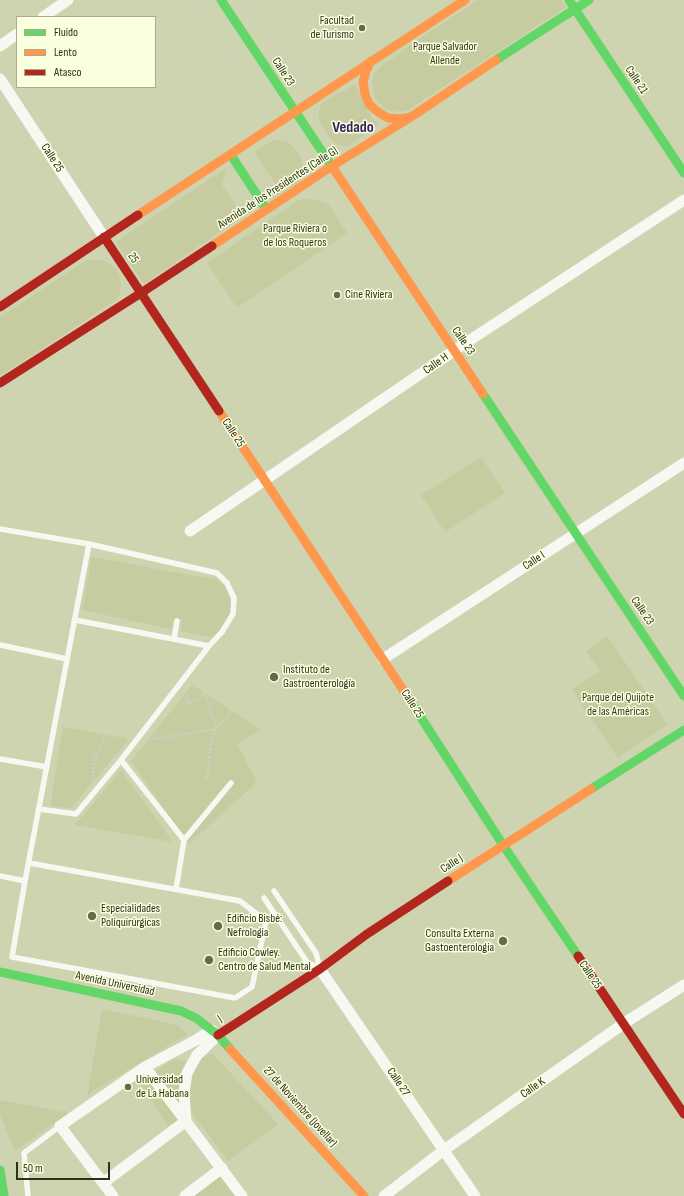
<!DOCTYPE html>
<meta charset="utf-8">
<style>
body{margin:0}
#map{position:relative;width:684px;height:1196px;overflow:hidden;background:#ced3b0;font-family:"Sofia Sans Condensed",sans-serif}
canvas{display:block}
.legend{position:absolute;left:16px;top:16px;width:140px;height:72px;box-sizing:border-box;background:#faffdf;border:1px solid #a8ad8f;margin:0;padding:5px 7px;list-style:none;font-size:12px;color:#2e3118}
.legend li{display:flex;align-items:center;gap:8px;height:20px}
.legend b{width:20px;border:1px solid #a8ad8f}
.scale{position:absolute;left:16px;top:1162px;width:94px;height:18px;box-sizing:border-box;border:2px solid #2e3118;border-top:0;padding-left:5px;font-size:12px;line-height:14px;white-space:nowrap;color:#2e3118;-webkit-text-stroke:3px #faffdf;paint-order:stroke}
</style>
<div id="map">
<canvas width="684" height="1196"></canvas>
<ul class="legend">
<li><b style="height:5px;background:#63d668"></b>Fluido</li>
<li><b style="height:5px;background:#ff974d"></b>Lento</li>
<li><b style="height:5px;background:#b3261e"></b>Atasco</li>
</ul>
<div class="scale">50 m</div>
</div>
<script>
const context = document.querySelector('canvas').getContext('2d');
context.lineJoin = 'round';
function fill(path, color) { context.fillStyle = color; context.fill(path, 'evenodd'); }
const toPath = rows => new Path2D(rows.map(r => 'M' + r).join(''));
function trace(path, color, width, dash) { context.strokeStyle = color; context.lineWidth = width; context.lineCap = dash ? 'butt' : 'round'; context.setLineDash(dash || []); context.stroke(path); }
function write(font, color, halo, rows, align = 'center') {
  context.font = font + ' "Sofia Sans Condensed",sans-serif'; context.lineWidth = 3; context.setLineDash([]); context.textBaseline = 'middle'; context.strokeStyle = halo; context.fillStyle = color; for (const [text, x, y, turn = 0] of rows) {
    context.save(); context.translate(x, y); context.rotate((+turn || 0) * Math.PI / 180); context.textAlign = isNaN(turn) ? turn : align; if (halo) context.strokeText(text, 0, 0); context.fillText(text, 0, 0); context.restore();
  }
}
fill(toPath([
 [478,0,561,0,566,7,408,110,400,112,385,109,375,98,372,83,374,74,379,68,423,36],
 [355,84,372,118,379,124,349,146,341,146,333,142,325,131,319,119,319,111,322,103],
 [279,140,288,142,298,152,302,162,302,173,300,181,270,200,275,183,254,152,272,141],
 [226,168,222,185,243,216,144,284,116,242],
 [304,199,317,200,329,205,347,233,237,308,207,263,297,201],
 [89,260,97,260,104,261,111,265,117,270,120,277,121,285,120,293,116,300,0,376,0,317,82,263],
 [481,457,505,493,445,532,421,495],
 [92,557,218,580,225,587,231,603,231,609,228,620,216,634,208,637,181,631,182,620,174,619,171,629,82,610],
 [607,636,667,724,618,758,572,690,600,671,586,651],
 [192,685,261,730,237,744,257,782,189,844,131,761],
 [63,727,129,739,71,808,50,806],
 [121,770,170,838,172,842,75,825],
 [102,1009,177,1025,188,1034,93,1091,87,1097],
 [212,1053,278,1124,228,1161,191,1112,168,1126,140,1082,173,1059,194,1063],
 [0,1100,69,1113,15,1151,0,1115],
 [222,1168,242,1196,185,1196]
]), '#c6cca0');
trace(toPath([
 [196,0,265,107,263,113],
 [244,0,303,89],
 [147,740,217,729,205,694,188,704,187,688],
 [367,752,381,742],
 [207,778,211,742,217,729,231,711],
 [92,781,95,759,111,721],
 [244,893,251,880]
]), '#cfd0c5', 2.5, [2, 2]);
trace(toPath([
 [0,529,89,544,217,573,227,583,234,598,233,614,222,632,209,646,121,760,76,814,39,809],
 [75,620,209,646],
 [174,639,177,621],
 [0,645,67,659],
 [0,759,47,767],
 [121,760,184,840,176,889],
 [184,840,231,783],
 [29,863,240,901,266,921,252,987,235,998,12,957,25,881,89,544],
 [0,876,25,881],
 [264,898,307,962,320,969,316,953,274,891],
 [28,1196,24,1153,60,1126]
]), '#f8f8f3', 5.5);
trace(toPath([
 [43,17,68,0],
 [0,46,17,34],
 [0,79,104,237],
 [190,531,464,344,684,200],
 [383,659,684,463],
 [320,969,475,1196],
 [145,1067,242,1196],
 [103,1183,186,1121,184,1093,187,1073,197,1055,218,1035],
 [113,1196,60,1126,145,1067,196,1040,212,1030],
 [185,1196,222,1168],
 [384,1196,444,1150,623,1024,684,985]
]), '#f8f8f3', 11);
trace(toPath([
 [221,0,335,171],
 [569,0,684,173],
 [496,60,589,0],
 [231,155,266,209],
 [483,394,684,696],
 [411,702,503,845,578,956],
 [591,789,684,730],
 [0,972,181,1011,196,1018,218,1035,230,1049],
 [0,1170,4,1196]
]), '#63d668', 9);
trace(toPath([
 [371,61,366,71,363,82,365,94,369,104,378,112,388,118,400,119,411,117],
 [335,171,483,394],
 [138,215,465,0],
 [212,246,332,166,411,117,496,60],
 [219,411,411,702],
 [448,881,591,789],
 [230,1049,364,1196]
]), '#ff974d', 9);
trace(toPath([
 [104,237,219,411],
 [0,307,138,215],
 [0,383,141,293,212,246],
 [578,956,684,1114],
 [218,1035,320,969,367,934,448,881]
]), '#b3261e', 9);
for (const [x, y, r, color] of [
 [362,28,4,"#666a4d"],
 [337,295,4,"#666a4d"],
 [274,677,5,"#666a4d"],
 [92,916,5,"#666a4d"],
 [218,926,5,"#666a4d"],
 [503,941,5,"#666a4d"],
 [209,960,5,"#666a4d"],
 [128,1087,4,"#666a4d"]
]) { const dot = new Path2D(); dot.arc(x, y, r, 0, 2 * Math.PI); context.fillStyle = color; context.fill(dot); trace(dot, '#faffdf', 1.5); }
write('12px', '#2e3118', '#faffdf', [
 ["Facultad",354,21,"right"],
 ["de Turismo",354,35,"right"],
 ["Cine Riviera",345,295],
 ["Instituto de",283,670],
 ["Gastroenterología",283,684],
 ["Especialidades",101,909],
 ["Poliquirúrgicas",101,923],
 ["Edificio Bisbé:",227,919],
 ["Nefrología",227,933],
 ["Consulta Externa",494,934,"right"],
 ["Gastoenterología",494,948,"right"],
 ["Edificio Cowley.",218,953],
 ["Centro de Salud Mental",218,967],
 ["Universidad",136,1080],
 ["de La Habana",136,1094]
], 'left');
write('12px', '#343816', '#faffdf', [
 ["Parque Salvador",445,47],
 ["Allende",445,61],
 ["Parque Riviera o",295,229],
 ["de los Roqueros",295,243],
 ["Parque del Quijote",618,698],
 ["de las Américas",618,712]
]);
write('12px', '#2e3118', '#faffdf', [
 ["Calle 23",283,72,57],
 ["Calle 21",636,80,56],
 ["Calle 25",52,158,57],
 ["Avenida de los Presidentes (Calle G)",278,188,-33],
 ["25",133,258,56],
 ["Calle 23",463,341,56],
 ["Calle H",436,364,-35],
 ["Calle 25",233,433,57],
 ["Calle I",534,561,-33],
 ["Calle 23",642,611,56],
 ["Calle 25",412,704,57],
 ["Calle J",452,864,-33],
 ["Calle 25",590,975,56],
 ["Avenida Universidad",115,984,12],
 ["J",220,1019,-35],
 ["Calle 27",398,1082,56],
 ["Calle K",533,1088,-35],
 ["27 de Noviembre (Jovellar)",300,1107,48]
]);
write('bold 16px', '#36235e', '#faffdf', [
 ["Vedado",353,128]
]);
</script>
